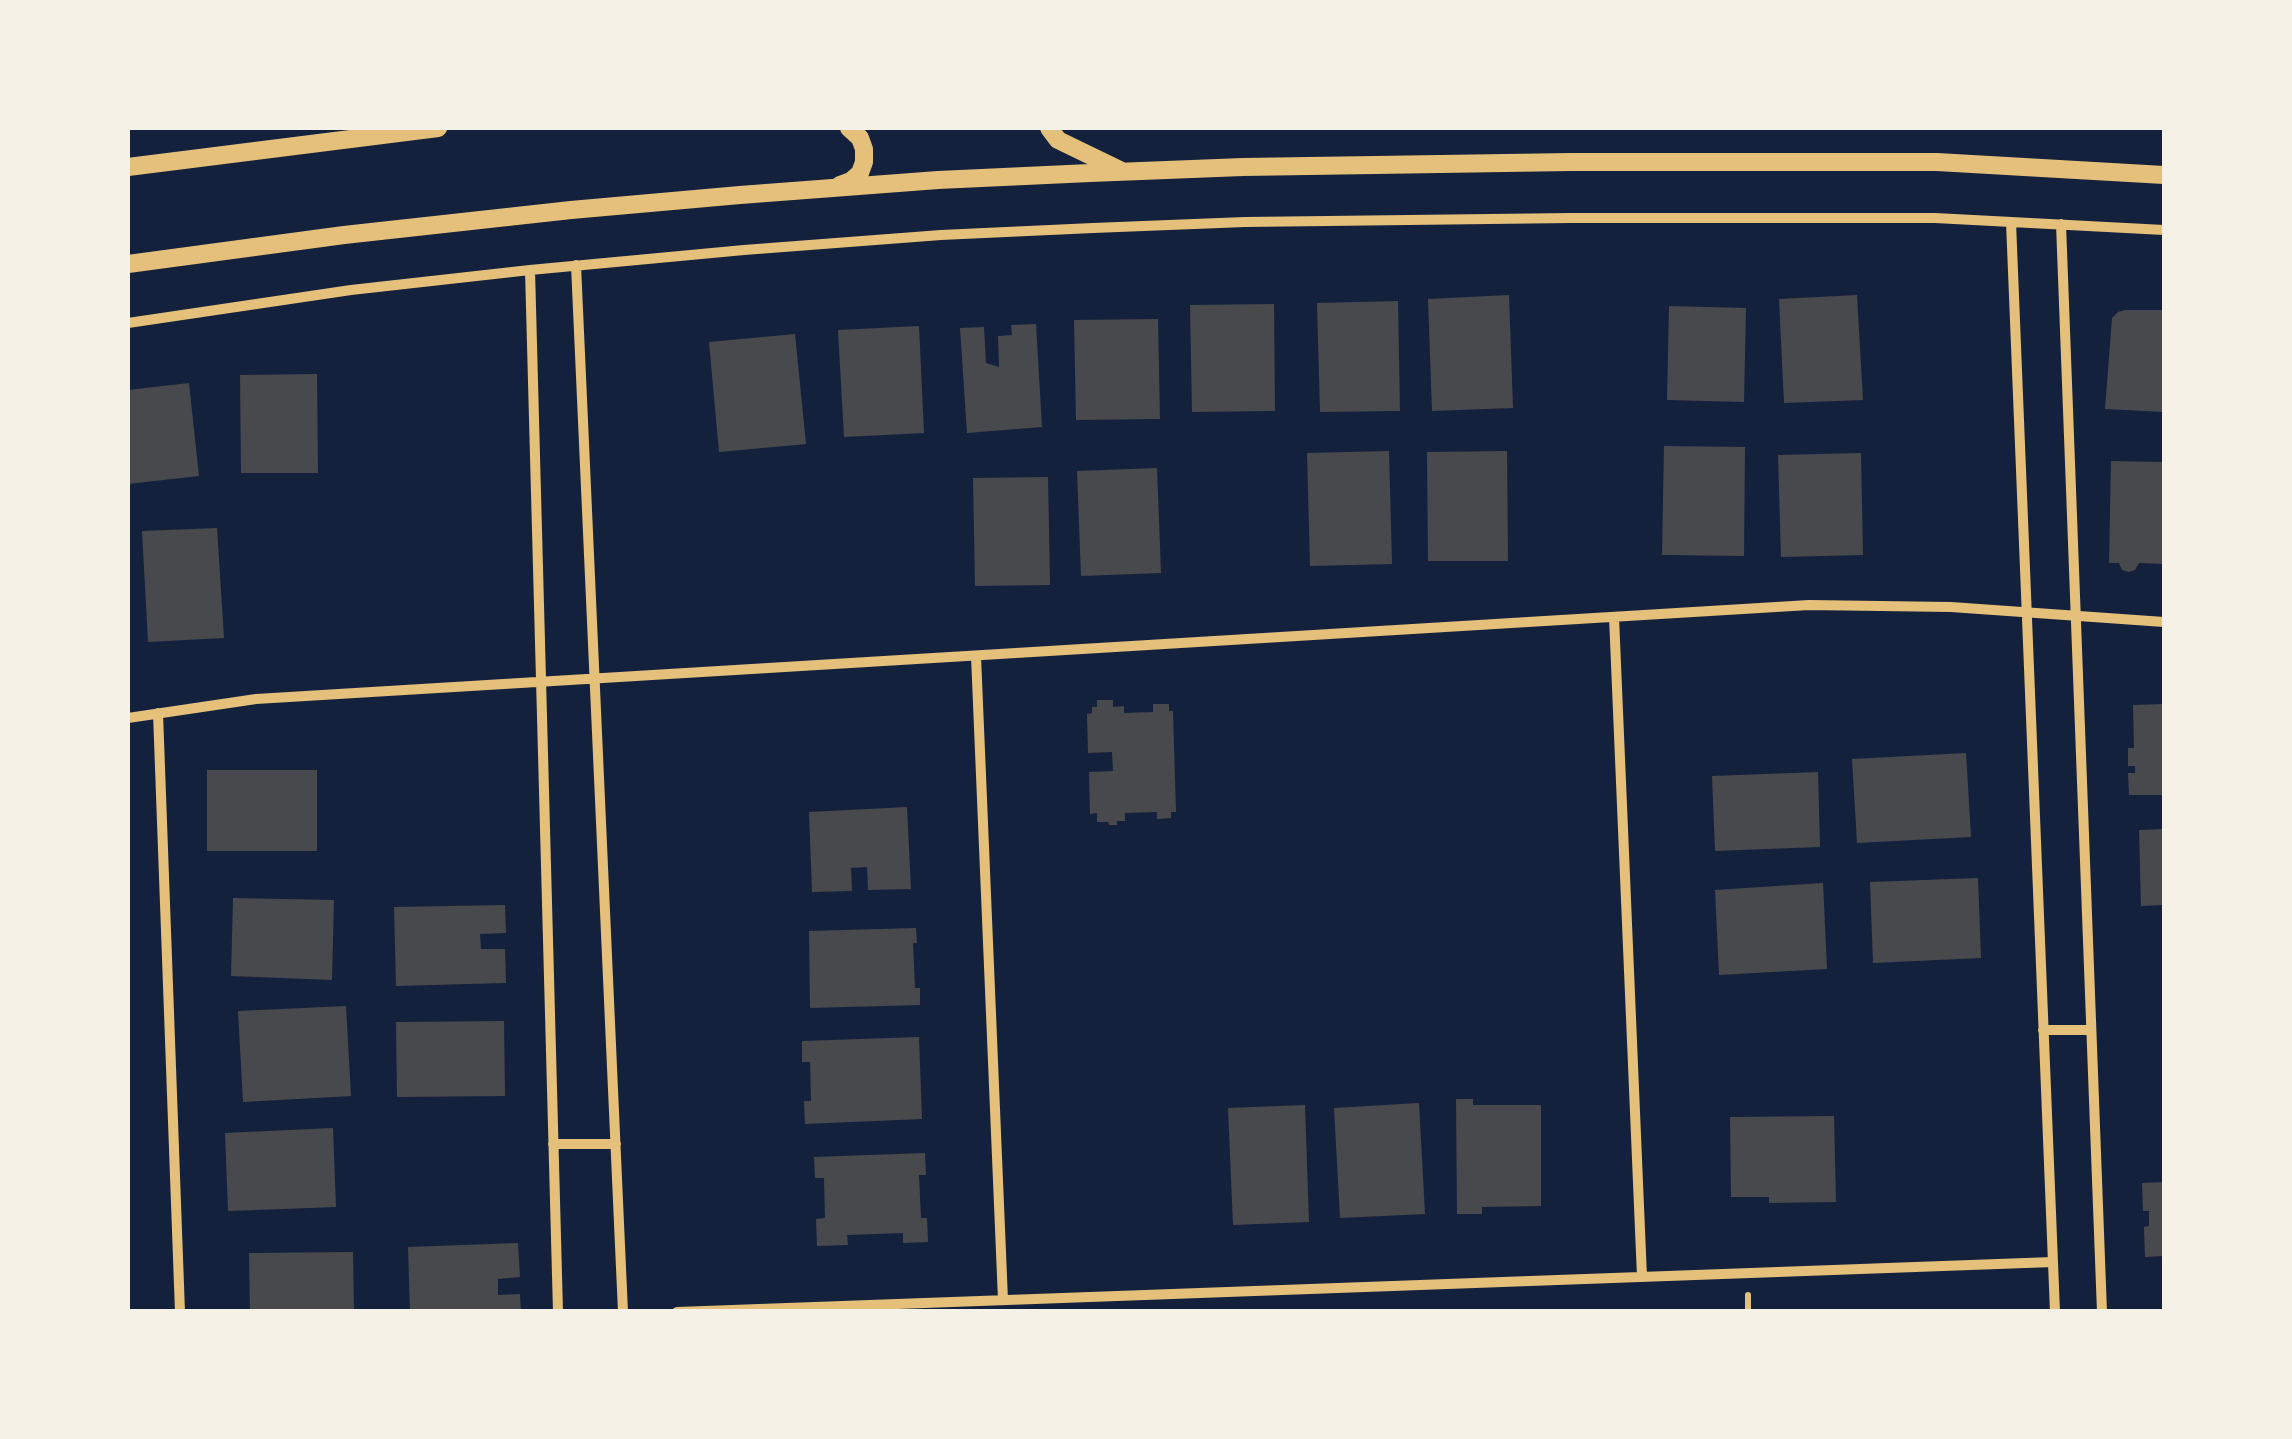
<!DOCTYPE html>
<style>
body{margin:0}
#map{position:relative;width:2292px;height:1439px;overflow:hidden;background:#14213d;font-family:"Open Sans",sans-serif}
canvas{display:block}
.frame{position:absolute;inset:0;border:130px solid #f6f1e7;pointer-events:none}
</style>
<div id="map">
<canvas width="2292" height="1439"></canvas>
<div class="frame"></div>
</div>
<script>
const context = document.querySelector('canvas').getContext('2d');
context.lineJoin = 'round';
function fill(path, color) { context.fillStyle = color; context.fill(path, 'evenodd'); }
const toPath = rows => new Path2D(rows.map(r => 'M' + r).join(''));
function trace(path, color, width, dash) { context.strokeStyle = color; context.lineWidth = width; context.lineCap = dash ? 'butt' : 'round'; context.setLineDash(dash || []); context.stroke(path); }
fill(toPath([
 [1509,295,1513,408,1432,411,1428,299],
 [1857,295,1863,400,1784,403,1779,299],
 [1398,301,1400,411,1320,412,1317,303],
 [1274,304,1275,411,1192,412,1190,305],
 [1669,306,1746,308,1744,402,1667,400],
 [2126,310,2164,310,2164,412,2105,409,2112,318,2118,312],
 [1158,319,1160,419,1076,420,1074,320],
 [1036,324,1042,427,967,433,960,328,984,327,986,363,999,367,998,336,1012,335,1011,325],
 [919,326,924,433,844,437,838,330],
 [795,334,806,444,719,452,709,342],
 [317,374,318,473,241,473,240,375],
 [189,383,199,476,128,484,128,390],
 [1664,446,1745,447,1744,556,1662,555],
 [1389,451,1392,564,1310,566,1307,453],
 [1507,451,1508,561,1428,561,1427,452],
 [1861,453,1863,555,1781,557,1778,455],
 [2111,461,2164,462,2164,564,2139,563,2135,570,2129,572,2122,570,2119,563,2109,563],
 [1157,468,1161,573,1081,576,1077,471],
 [1048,477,1050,585,975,586,973,478],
 [217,528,224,638,148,642,142,531],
 [1097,700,1113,700,1113,707,1124,706,1124,713,1153,712,1153,704,1169,704,1169,711,1173,711,1176,812,1171,812,1171,818,1157,819,1157,812,1125,813,1125,821,1117,821,1117,825,1109,825,1108,822,1097,822,1097,813,1090,814,1089,772,1113,771,1112,752,1088,753,1087,714,1092,713,1092,707,1097,707],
 [2164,704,2164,795,2129,795,2128,773,2135,773,2135,766,2128,766,2128,748,2134,748,2133,705],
 [1966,753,1971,837,1857,843,1852,759],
 [207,770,317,770,317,851,207,851],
 [1818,772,1820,847,1715,851,1712,776],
 [907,807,911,889,868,890,867,867,851,868,852,891,812,892,809,812],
 [2164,829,2164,905,2141,906,2139,830],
 [1978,878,1981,958,1873,963,1870,882],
 [1823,883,1827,969,1719,975,1715,890],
 [233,898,334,900,332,980,231,976],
 [505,905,506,933,480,934,481,949,505,949,506,983,396,986,394,907],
 [916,928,917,943,913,943,915,988,920,988,920,1005,810,1008,809,931],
 [346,1006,351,1096,243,1102,238,1011],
 [504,1021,505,1096,397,1097,396,1022],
 [919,1037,922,1119,805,1124,804,1101,811,1101,810,1062,802,1062,802,1041],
 [1456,1099,1473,1099,1473,1105,1541,1105,1541,1206,1482,1207,1482,1214,1457,1214],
 [1419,1103,1425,1214,1340,1218,1334,1108],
 [1305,1105,1309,1222,1233,1225,1228,1108],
 [1834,1116,1836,1202,1769,1203,1769,1197,1731,1197,1730,1117],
 [333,1128,336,1207,228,1211,225,1133],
 [925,1153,926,1175,919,1175,921,1218,927,1218,928,1242,903,1243,903,1233,847,1235,848,1245,817,1246,816,1219,825,1218,824,1178,815,1178,814,1157],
 [2164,1182,2164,1256,2145,1257,2144,1227,2149,1226,2149,1211,2143,1211,2142,1183],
 [518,1243,520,1277,498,1279,498,1295,520,1294,521,1312,410,1312,408,1247],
 [353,1252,354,1312,250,1312,249,1253]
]), '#48494c');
trace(toPath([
 [1748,1295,1748,1312]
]), '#e5c07b', 6);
trace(toPath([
 [2011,222,2055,1312],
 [2061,224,2102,1312],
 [576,265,623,1312],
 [530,270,558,1312],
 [128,323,351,290,530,270,744,250,941,235,1093,228,1245,222,1571,218,1935,218,2164,230],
 [1614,617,1642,1277],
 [976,656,1003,1300],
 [158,713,180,1312],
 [128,718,256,699,1809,605,1951,607,2164,622],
 [2043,1030,2091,1030],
 [553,1144,616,1144],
 [677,1312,2053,1262]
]), '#e5c07b', 10);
trace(toPath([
 [1049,128,1058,140,1120,170],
 [128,167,438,128],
 [840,185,851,181,860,173,864,162,864,149,860,138,849,128],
 [128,264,344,235,571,210,740,195,938,180,1090,173,1243,167,1571,162,1937,162,2164,175]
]), '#e5c07b', 18);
</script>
